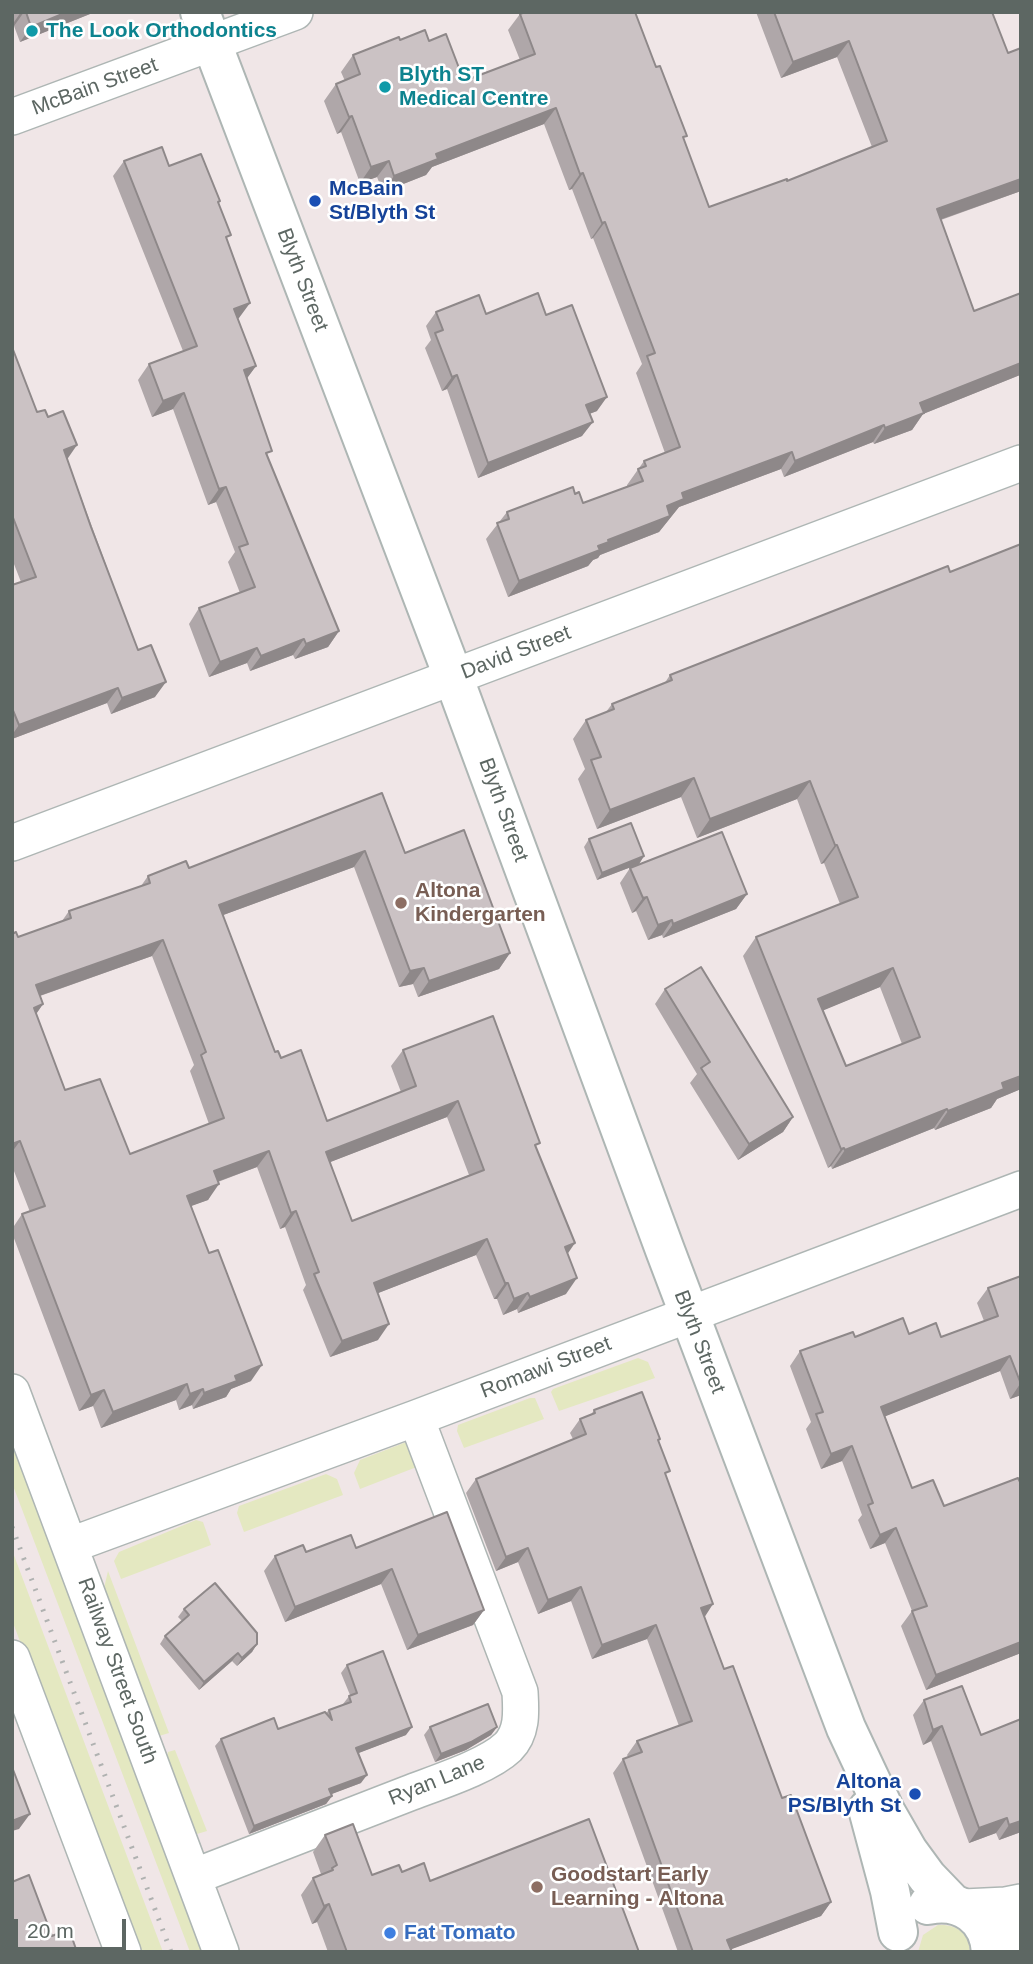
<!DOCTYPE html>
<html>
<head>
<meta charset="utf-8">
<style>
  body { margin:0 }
  #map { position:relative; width:1033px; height:1964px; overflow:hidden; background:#f0e6e7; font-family:Helvetica,sans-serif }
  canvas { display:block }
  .frame { position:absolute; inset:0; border:14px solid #5d6763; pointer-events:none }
  .scale { position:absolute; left:14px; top:1919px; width:112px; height:32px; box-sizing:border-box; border:4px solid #5d6763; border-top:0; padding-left:9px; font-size:21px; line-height:24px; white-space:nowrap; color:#5d6763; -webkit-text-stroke:5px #fff; paint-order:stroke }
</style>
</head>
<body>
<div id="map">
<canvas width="1033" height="1964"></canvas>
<div class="frame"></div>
<div class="scale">20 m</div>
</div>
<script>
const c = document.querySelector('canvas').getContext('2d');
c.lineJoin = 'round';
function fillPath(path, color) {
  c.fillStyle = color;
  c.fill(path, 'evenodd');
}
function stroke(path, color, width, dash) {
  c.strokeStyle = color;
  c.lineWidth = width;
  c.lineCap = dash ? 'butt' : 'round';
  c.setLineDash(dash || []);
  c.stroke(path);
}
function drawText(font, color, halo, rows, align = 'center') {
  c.font = font + ' Helvetica,sans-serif';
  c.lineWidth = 5;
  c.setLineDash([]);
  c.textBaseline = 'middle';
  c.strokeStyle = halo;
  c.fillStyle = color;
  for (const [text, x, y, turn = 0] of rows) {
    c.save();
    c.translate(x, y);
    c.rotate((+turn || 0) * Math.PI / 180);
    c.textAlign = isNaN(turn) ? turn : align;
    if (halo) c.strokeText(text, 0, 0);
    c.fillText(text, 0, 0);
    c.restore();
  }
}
const green = new Path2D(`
  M638,1358l10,4 7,16 -96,33 -8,-19 2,-3z
  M530,1398h5l9,21 -80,29 -7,-17 1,-6z
  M414,1439l13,24 -67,26 -6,-16 6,-13z
  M12,1444l191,508h-13l-178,-469z
  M326,1474l11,5 6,16 -99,37 -7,-19 2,-7z
  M196,1520l7,2 8,23 -90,34 -7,-18 5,-9z
  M12,1550l151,402h-27l-124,-332z
  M108,1571l61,162 -10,3 -55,-148z
  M175,1750l32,81 -10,3 -3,-2 -27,-75 1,-5z
  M938,1925c19,-1 31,8 32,27h-52l5,-17z`);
const minor = new Path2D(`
  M12,117l283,-105
  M12,843l1009,-380
  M12,1392l209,560
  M71,1545l345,-127 605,-229
  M12,1658l111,294
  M193,1877c71,-28 143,-55 214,-83 28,-11 80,-27 101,-47 15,-15 13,-36 12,-55l-104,-274
  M964,1907l42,-2 15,-3
  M998,1952l15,-19 8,-6`);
const tertiary = new Path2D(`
  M200,12l253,664 212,574 181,478 39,83 23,40 19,26 26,27
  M868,1809l22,82 8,41
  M928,1905c33,-7 61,12 63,47`);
const rail = new Path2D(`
  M12,1527l159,425`);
const wall = new Path2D(`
  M12,12h83l-75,30 -6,-16 -2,1z
  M756,12h236l16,41 13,-5v143l-80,29 33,91 47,-18v85l-1,-3 -97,39 -11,16 -38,14 -1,-2 -89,35 -3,-8 -102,38 -20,25 -59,23 -2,3 -5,2 -5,6 -80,31 -22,-58 21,-27 68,-18 8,9 44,-16v-2l17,-24 21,-8 -29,-80 6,-9 -49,-126 -2,1 -19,-50 -3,1 -25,-66 -112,43 -6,8 -43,17 -6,-15 -17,6 -19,-51 -4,2 -13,-33 12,-17 9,-3 -4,-9 12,-17 47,-15 29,1 35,40 56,-21 -12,-30 12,-16 164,125 25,68 78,-26 85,-34 -35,-90 -56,21z
  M124,161l45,5 49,37 9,38 12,77 -1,1 18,47 -9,12 21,79 71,174 -11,16 -33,12 -2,-4 -43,16 -3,-8 -38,14 -20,-53 10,-16 41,-15 -12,-31 7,-10 -19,-50 -8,3 -35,-96 -21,8 -14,-37 11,-16 34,-13 -70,-175z
  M436,312l110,3 51,96 -8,3 -7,22 -104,42 -31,-89 -5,2 -17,-43 6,-8 -5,-14z
  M12,347l25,65 30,47 88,238 -44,17 -4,-11 -95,36v-154l9,-3 -9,-23z
  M1021,544v545l-24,10 -6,9 -56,22 -1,-2 -102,41 -1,-3 -3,2 -85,-212 13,-19 84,-33 -16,-41 -3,1 -24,-65 -100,39 -16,-41 -84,32 -19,-50 7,-10 -12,-30 13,-19 20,-8 6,-8 52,-20 6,-9 280,-103zM880,987l22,57 -56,22 -23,-56z
  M382,793l23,60 105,100 -11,16 -81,28 -5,-13 -14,3 -45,-120 -131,48 52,137 6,6 46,63 74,-29 -10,-26 12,-16 133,97 32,107 -2,40 -48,19 -1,-4 -14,6 -6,-16h-3l-18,-44 -98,38v47l-48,17 -27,-67 3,-5 -21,-58 -5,2 -23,-62 -39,15 -10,18 -18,6 61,175 -20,8 -5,8 -33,12 -1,-4 -13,5 -3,-10 -75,28 -8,-22 -14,5 -67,-178v-4l10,-15 8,-2 -18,-46v-232l6,3 44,-16 7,-10 72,-25 7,-10 41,-8zM152,956l42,109 -4,6 19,53 -79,30 -65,-64 -29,-76 7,-10 -3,-8zM447,1117l22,58 -117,46 -22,-59z
  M589,839l55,17 -5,8 -42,16 -13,-33z
  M630,868l117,26 -11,15 -73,29 -1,-3 -14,5 -12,-29 -4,2 -12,-30z
  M665,989l128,128 -10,15 -45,28 -48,-77 7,-9 -42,-70z
  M1021,1276v119l-11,4 -10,-28 -115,45 27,72 32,18 77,147 -95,37 -25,-64 11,-15 -27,-68 -15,6 -12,-29 4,-5 -20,-54 -21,8 -15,-40 5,-7 -21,-56 10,-15 55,-14 54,-3 32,3 43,-16 -7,-18 11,-15z
  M594,1410l65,31 7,35 38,140 20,53 58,129 49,104 -10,14 -90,33 1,3h-54l-65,-179 10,-14 5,-2 -1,-2 10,-14 42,-15 -32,-87 -55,20 -21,-58 -33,13 -20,-52 -22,9 -30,-78 10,-14 97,-40 -3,-6 10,-14 11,-4z
  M356,1548l128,62 -11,15 -66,25 -26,-66 -96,38 -21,-51 11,-15z
  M184,1609l73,35 -5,8 -15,14 -5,-5 -33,29 -39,-46 5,-8 17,-15 -4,-4z
  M347,1665l59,70 -48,18 3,30 -30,11 1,2 -6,8 -77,30 -34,-88 6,-7 57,-10 48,-16 3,-3 15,-5 -1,-1 7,-9 -9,-22z
  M924,1700l57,35 40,-16v113l-22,8 -3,-7 -27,10 -38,-102 -8,4 -10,-30z
  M430,1727h67l-6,8 -25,15 -31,12 -11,-27z
  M325,1835l47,40 30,-3 237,80h-311l-11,-30 -5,2 -11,-29 12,-17 8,-4 -8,-22z`);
const shadedWall = new Path2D(`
  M21,12h3l-10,14 -2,1v-2z
  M67,12h28l-75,30 11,-15z
  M849,41l-12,16 -56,21 12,-16z
  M556,108l-12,16 -112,43 -6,8 -43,17 11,-16 42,-22z
  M352,116l-11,16 -4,2 12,-17z
  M389,161l-12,16 -17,6 11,-16z
  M583,173l-11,16 -3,1 11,-16z
  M1021,179v12l-96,34 12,-16z
  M605,222l-12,16 -2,1 11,-16z
  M250,303l-11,15 -16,6 11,-15z
  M1021,363l-1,12 -97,39 -11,16 -38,14 11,-16 35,-25z
  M256,366l-11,15 -1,-11z
  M457,375l-10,14 -5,2 10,-14z
  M184,393l-11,16 -21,8 11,-16z
  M607,397l-10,14 -21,8 10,-14z
  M593,422l-11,14 -104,42 10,-15z
  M884,425l-11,17 -89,35 11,-16z
  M77,445l-11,16 -2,-11z
  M792,452l-11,17 -102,38 -20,25 -59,23 -2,3 -5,2 -5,6 -80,31 11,-16 79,-35 69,-40 15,-13z
  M226,487l-10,15 -8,3 11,-16z
  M339,631l-11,16 -33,12 11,-15z
  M304,639l-11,16 -43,16 11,-15z
  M257,648l-10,15 -38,14 11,-15z
  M166,682l-11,15 -44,17 11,-16z
  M118,688l-11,15 -95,36v-4l7,-10z
  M694,778l-13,19 -84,32 13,-19z
  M810,781l-13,18 -100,39 13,-19z
  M835,845h2l-13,18 -3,1z
  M365,851l-11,16 -147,54 12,-16z
  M644,856l-5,8 -42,16 5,-7z
  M747,894l-11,15 -73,29 10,-14z
  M647,897l-11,14 -4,2 11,-15z
  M672,920l-10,15 -14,5 10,-15z
  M163,940l-11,16 -127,45 11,-16z
  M510,953l-11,16 -81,28 11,-16z
  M424,968l-11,16 -14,3 11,-16z
  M893,968l-13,19 -75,31 13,-19z
  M43,1004l-11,16 2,-12z
  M1021,1076v13l-24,10 -6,9 -56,22 13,-19 54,-28z
  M458,1101l-11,16 -132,51 11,-16z
  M947,1109l-13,19 -102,41 13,-19z
  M793,1117l-10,15 -45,28 11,-16z
  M20,1141l-8,11v-8z
  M844,1148l-13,18 -3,2 13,-19z
  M269,1151l-12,16 -54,20 11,-16z
  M219,1184l-11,16 -33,12 12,-16z
  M296,1211l-11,16 -5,2 11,-16z
  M487,1239l-11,16 -113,44 11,-16z
  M575,1243l-11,16 1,-12z
  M577,1278l-11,16 -48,19 12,-16z
  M505,1283h3l-11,16h-3z
  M528,1293l-11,16 -14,6 11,-16z
  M389,1324l-11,16 -48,17 12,-16z
  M1010,1356l-10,15 -129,51 10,-15z
  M262,1365l-11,16 -20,8 -5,8 -33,12 11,-16 31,-17z
  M187,1384l-11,16 -75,28 12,-16z
  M1020,1384l1,11 -11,4z
  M203,1389l-11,16 -13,5 11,-16z
  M104,1390l-11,16 -14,5 12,-16z
  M852,1446l-10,15 -21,8 10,-15z
  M896,1528l-11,15 -15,6 10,-14z
  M528,1548l-10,14 -22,9 10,-14z
  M392,1569l-11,15 -96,38 10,-15z
  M581,1587l-10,14 -33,13 10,-14z
  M713,1604l-9,14 -3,-10z
  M484,1610l-11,15 -66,25 11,-15z
  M656,1625l-9,14 -55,20 10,-14z
  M1021,1642v11l-95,37 10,-15z
  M257,1644l-5,8 -15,14 5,-8z
  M238,1653l-6,8 -33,29 5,-8z
  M942,1726l-11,15 -8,4 10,-15z
  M412,1727l-6,8 -55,21 5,-8z
  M497,1727l-6,8 -25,15 -31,12 6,-8z
  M367,1775l-6,8 -37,14 5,-8z
  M332,1796l-6,8 -77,30 5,-8z
  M30,1814l-11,15 -7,2v-10z
  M1007,1818l-11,15 -27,10 10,-15z
  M1021,1821v11l-22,8 10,-15z
  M831,1902l-10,14 -97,36 3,-12z
  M329,1904l-12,18 -5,2 12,-18z`);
const building = new Path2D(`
  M26,12h41l-36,15z
  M525,12h110l21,55 4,-1 27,70 -4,1 26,70 78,-28v2l100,-40 -38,-100 -56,21 -19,-50h218l16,41 13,-5v131l-84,30 37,102 47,-18v70l-101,40 4,10 -39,15 -1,-3 -89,36 -3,-9 -110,41 2,6 -17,7 3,10 -62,24 1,2 -11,4 2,4 -81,31 -22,-58 12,-4 -2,-7 66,-25 2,7 4,-2 4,11 60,-22 -5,-12 8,-3 -2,-5 36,-14 -33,-91 8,-3 -50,-131 -3,1 -19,-50 -3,1 -24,-66 -120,46 2,5 -44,17 -5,-15 -18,6 -19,-51 -3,1 -13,-33 24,-10 -7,-19 46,-18 1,3 25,-10 4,11 17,-7 18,47 71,-27 -15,-40z
  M162,147l7,19 32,-12 19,47 -2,1 13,33 -5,2 24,66 -16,6 22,57 -12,4 28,81 -6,2 73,178 -33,13 -2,-5 -43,17 -4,-8 -37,14 -21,-54 56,-21 -16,-40 9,-3 -22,-57 -7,2 -35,-96 -21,8 -14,-37 48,-18 -73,-185z
  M538,293l8,22 26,-10 35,92 -21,8 7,17 -105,41 -31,-88 -5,2 -17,-44 8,-3 -7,-18 43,-17 7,19z
  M12,347l25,65 8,-2 3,7 15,-6 14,34 -13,5 27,77 47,123 13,-5 15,37 -44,16 -4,-10 -99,37 -7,-17v-123l24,-8 -24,-62z
  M1021,544v532l-19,7 2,6 -56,22 -1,-2 -102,41 -1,-2 -3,1 -85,-212 102,-40 -21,-52h-2l-25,-64 -100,38 -16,-41 -84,32 -19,-50 10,-3 -15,-37 28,-11 -2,-5 60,-24 -2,-5 278,-109 2,6zM893,968l27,69 -74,29 -28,-67z
  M382,793l23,60 59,-23 46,123 -81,28 -5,-13 -14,3 -45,-120 -146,54 56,147 3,-1 3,7 20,-8 26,71 89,-35 -13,-36 90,-34 47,127 -5,2 40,98 -10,4 12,31 -47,19 -2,-4 -14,6 -6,-16h-3l-18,-44 -113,44 15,41 -47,17 -28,-67 5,-2 -23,-61 -5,2 -22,-62 -55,20 5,13 -32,12 22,57 9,-3 44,115 -27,11 2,5 -33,12 -1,-4 -13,5 -3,-10 -74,28 -9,-22 -13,5 -69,-181 23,-8 -25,-65 -8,3v-210l4,-2 2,5 53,-19 -2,-7 81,-28 -2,-7 38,-15 3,7zM163,940l43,112 -5,3 23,63 -94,36 -30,-75 -35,11 -31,-82 9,-4 -7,-19zM458,1101l26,69 -132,51 -26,-69z
  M631,823l13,33 -42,17 -13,-34z
  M722,832l25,62 -74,30 -1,-4 -14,5 -11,-28 -4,1 -13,-30z
  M701,967l92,150 -44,27 -48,-76 9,-6 -45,-73z
  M1021,1276v108l-11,-28 -129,51 31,81 21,-8 11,26 74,-28 3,6v158l-85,33 -24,-64 15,-5 -31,-78 -16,7 -12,-30 5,-2 -21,-57 -21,8 -15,-40 7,-2 -23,-61 53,-19 2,5 48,-19 6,16 27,-11 5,14 57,-21 -10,-28z
  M642,1392l18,47 -2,1 12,31 -5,2 48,131 -12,4 23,61 9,-3 49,132 9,-3 40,107 -104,38 5,12h-39l-70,-193 19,-7 -5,-11 55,-20 -36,-96 -54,20 -21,-58 -33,13 -20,-52 -22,9 -30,-78 110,-45 -6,-15 15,-6 -1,-3z
  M447,1512l37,98 -66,25 -26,-66 -97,38 -20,-51 28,-11 3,7 45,-17 5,13z
  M215,1583l42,50v11l-15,14 -4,-5 -34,29 -39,-46 24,-21 -5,-6z
  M383,1651l29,76 -56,21 11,27 -38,14 3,7 -78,30 -33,-87 53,-21 4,11 47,-17 7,8 -3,-10 22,-8 -2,-6 8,-3 -10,-28z
  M962,1686l19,49 40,-16v102l-12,4 -2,-7 -28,10 -37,-102 -9,4 -9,-30z
  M488,1704l9,23 -26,15 -30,12 -11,-27z
  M12,1767l18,47 -18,7z
  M589,1819l50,133h-292l-18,-48 -5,2 -11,-28 20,-8 -1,-2 5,-3 -12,-30 28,-11 19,51 27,-10 3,7 22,-9 6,18z
  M29,1875l23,61 17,-7 8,23h-65v-70z`);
const markers = [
  [32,31,7,"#0f9aa8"],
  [385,87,7,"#0f9aa8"],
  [315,201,7,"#1a4fb4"],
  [401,903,7,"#8d6e63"],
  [915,1794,7,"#1a4fb4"],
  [537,1887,7,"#8d6e63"],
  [390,1933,7,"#3f7fe0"]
];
const cultureNames = [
  ["The Look Orthodontics",46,31],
  ["Blyth ST",399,75],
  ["Medical Centre",399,99]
];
const streetNames = [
  ["McBain Street",95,87,-20],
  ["Blyth Street",302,280,69],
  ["David Street",516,653,-21],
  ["Blyth Street",503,810,70],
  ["Blyth Street",699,1342,69],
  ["Romawi Street",546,1368,-21],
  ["Railway Street South",117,1671,70],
  ["Ryan Lane",437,1781,-22]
];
const transitNames = [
  ["McBain",329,189],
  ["St/Blyth St",329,213],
  ["Altona",901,1782,"right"],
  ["PS/Blyth St",901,1806,"right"]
];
const educationNames = [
  ["Altona",415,891],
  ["Kindergarten",415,915],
  ["Goodstart Early",551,1875],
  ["Learning - Altona",551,1899]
];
const shopNames = [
  ["Fat Tomato",404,1933]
];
fillPath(green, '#e4e8c1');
stroke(minor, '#aeb6b4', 38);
stroke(tertiary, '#aeb6b4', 42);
stroke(minor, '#fff', 35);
stroke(tertiary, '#fff', 38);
stroke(rail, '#b0b2b1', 5, [2, 9]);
fillPath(wall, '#afa7a9');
fillPath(shadedWall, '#8e8889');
fillPath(building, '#cbc2c4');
stroke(building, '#8e8889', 2);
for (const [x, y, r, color] of markers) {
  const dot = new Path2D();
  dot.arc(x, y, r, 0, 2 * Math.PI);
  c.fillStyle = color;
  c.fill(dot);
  stroke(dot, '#fff', 2.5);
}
drawText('bold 21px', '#0d838f', '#fff', cultureNames, 'left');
drawText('21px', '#5d6763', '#fff', streetNames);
drawText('bold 21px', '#164399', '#fff', transitNames, 'left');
drawText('bold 21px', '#785e54', '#fff', educationNames, 'left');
drawText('bold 21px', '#366cbe', '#fff', shopNames, 'left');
</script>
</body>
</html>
